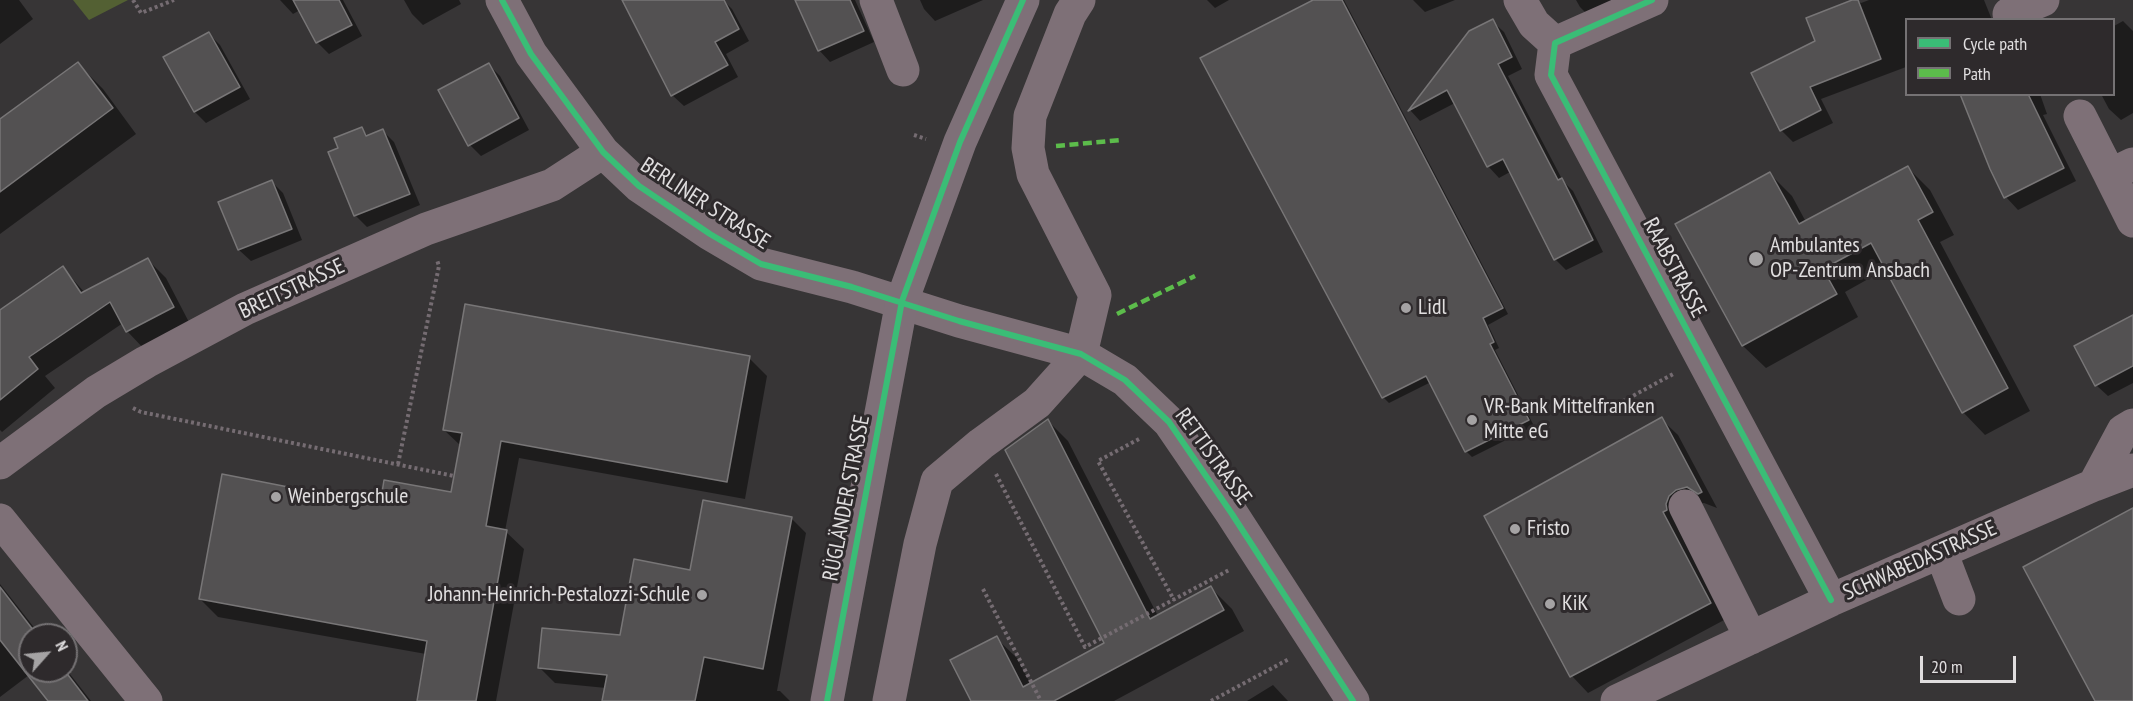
<!DOCTYPE html>
<html>
<head>
<meta charset="utf-8">
<style>
  body { margin:0 }
  #map { position:relative; width:2133px; height:701px; overflow:hidden; background:#373536; font-family:"PT Sans Narrow",sans-serif }
  canvas { display:block }
  .legend { position:absolute; left:1905px; top:18px; width:210px; height:78px; box-sizing:border-box; background:#2e2a2c; border:2px solid #757274; margin:0; padding:8px 10px; list-style:none; font-size:18px; color:#e0dedf }
  .legend li { display:flex; align-items:center; gap:12px; height:30px }
  .legend b { width:30px; border:2px solid #757274 }
  .north { position:absolute; left:18px; top:623px; width:60px; height:60px; box-sizing:border-box; background:#2e2a2c; border:2px solid #757274; border-radius:50%; rotate:63deg; font-size:16px; font-weight:700; line-height:24px; text-align:center; color:#e0dedf }
  .north::after { content:''; display:block; margin:auto; width:21px; height:27px; background:#a5a3a4; clip-path:polygon(50% 0,100% 100%,50% 72%,0 100%) }
  .scale { position:absolute; left:1920px; top:656px; width:96px; height:27px; box-sizing:border-box; border:3px solid #e0dedf; border-top:0; padding-left:8px; font-size:18px; line-height:21px; white-space:nowrap; color:#e0dedf; -webkit-text-stroke:4px #2e2a2c; paint-order:stroke }
</style>
</head>
<body>
<div id="map">
<canvas width="2133" height="701"></canvas>
<ul class="legend">
<li><b style="height:8px;background:#3abd76"></b>Cycle path</li>
<li><b style="height:8px;background:#5cbc4b"></b>Path</li>
</ul>
<div class="north">N</div>
<div class="scale">20 m</div>
</div>
<script>
const c = document.querySelector('canvas').getContext('2d');
c.lineJoin = 'round';
function fillPath(path, color) {
  c.fillStyle = color;
  c.fill(path, 'evenodd');
}
function stroke(path, color, width, dash) {
  c.strokeStyle = color;
  c.lineWidth = width;
  c.lineCap = dash ? 'butt' : 'round';
  c.setLineDash(dash || []);
  c.stroke(path);
}
function drawText(font, color, halo, rows, align = 'center') {
  c.font = font + ' "PT Sans Narrow",sans-serif';
  c.lineWidth = 6;
  c.setLineDash([]);
  c.textBaseline = 'middle';
  c.strokeStyle = halo;
  c.fillStyle = color;
  for (const [text, x, y, turn = 0] of rows) {
    c.save();
    c.translate(x, y);
    c.rotate((+turn || 0) * Math.PI / 180);
    c.textAlign = isNaN(turn) ? turn : align;
    if (halo) c.strokeText(text, 0, 0);
    c.fillText(text, 0, 0);
    c.restore();
  }
}
const green = new Path2D(`
  M73,0h55l-39,20z`);
const shadow = new Path2D(`
  M0,0h19l14,19 -33,25z
  M280,0h63l19,36 -33,18 -12,-12 -17,-32 -7,4z
  M404,0h55l2,4 -38,21 -11,-11z
  M623,0h100l9,9 17,32 -23,13 12,23 -54,29 -12,-11z
  M797,0h58l19,42 -44,20 -11,-12z
  M920,0h63l-48,21 -11,-12z
  M1207,0h22l-14,8z
  M1317,0h27l164,314 -20,11 11,23 -4,2 39,76 -62,31 -6,-6 -35,-69 -42,21 -6,-6z
  M1413,0h42l-30,12z
  M1576,0h43l-28,18 -11,-11z
  M1856,0l5,3 8,-3h115l8,20h-86v47l-85,32 12,24 -40,19 -12,-12 36,-88z
  M1492,21l12,11 18,37 -14,7 55,105 10,10 30,61 -37,18 -11,-11 -45,-87 -11,6 -11,-12 -33,-63 -35,18 -10,-11 60,-78z
  M2123,21l10,10v82l-12,7 -12,-11 -8,-15h13v-68z
  M209,34l11,11 30,54 -44,24 -11,-11z
  M78,64l25,25 33,45 -136,100v-113z
  M488,64l12,12 29,54 -48,26 -11,-11z
  M1961,94h79l7,20 -4,1 33,66 -58,29 -12,-13 -15,-29z
  M361,129l8,8 14,-6 11,11 26,63 -53,22 -11,-11 -26,-64 10,-4z
  M1908,168l22,22 24,45 -14,7 90,169 -45,24 -22,-23 -77,-143 -41,23 13,25 -92,51 -23,-22 -66,-121 93,-51 22,22 14,26z
  M271,181l12,12 19,47 -51,21 -12,-11 -19,-48z
  M148,260l18,18 25,48 -46,24 -18,-19 -4,-8 -78,53 10,12 -53,44 -2,-2v-118l63,-44 22,25z
  M2133,317v66l-25,13 -12,-11z
  M749,358l18,18 -22,123 -226,-41 -14,73 19,18 -28,152h-78l8,-47 -208,-37 -18,-18 181,-92 72,-14 8,-47 -17,-16z
  M1661,419l17,16 39,73 -13,-5 -11,2 -10,21 -5,3 48,90 -138,74 -16,-17 -86,-160z
  M1047,420l21,21 90,175 53,-28 21,21 12,22 -130,70h-141l23,-63 21,20 14,27 75,-41z
  M791,518l15,15 -29,158h3l10,10h-187l3,-13 -51,-5 -15,-15 81,-31 70,-65z
  M0,584l40,51h-10v36h36v-2l25,32h-41l-21,-26 -29,22z
  M1273,685l15,16h-41z`);
const building = new Path2D(`
  M293,0h46l13,25 -36,18z
  M622,0h102l15,29 -24,13 13,23 -57,31z
  M795,0h55l14,31 -46,20z
  M1313,0h29l161,308 -20,10 11,24 -4,2 39,76 -64,32 -39,-76 -44,22 -182,-340z
  M1852,0h6l23,59 -71,28 11,23 -41,21 -29,-58 64,-32 -9,-23z
  M1493,19l19,38 -14,7 60,116 4,-2 31,62 -39,20 -51,-101 -16,8 -40,-77 -39,21 61,-80z
  M209,32l31,55 -46,25 -31,-55z
  M78,62l35,46 -113,84v-73z
  M489,63l30,55 -51,28 -30,-56z
  M1960,94h68l36,74 -60,30 -14,-29z
  M362,127l4,9 17,-7 27,65 -56,22 -26,-64 10,-4 -4,-10z
  M1908,166l25,46 -15,8 90,168 -46,25 -91,-170 -48,26 14,25 -95,52 -67,-122 95,-52 29,52z
  M272,180l20,49 -54,21 -20,-48z
  M148,258l26,49 -48,25 -16,-30 -81,55 9,12 -38,31v-90l63,-44 18,27z
  M465,304l285,52 -23,126 -226,-41 -15,85 21,4 -31,171h-59l10,-60 -228,-42 23,-125 158,31 4,-25 67,12 11,-59 -19,-3z
  M2133,315v51l-38,20 -21,-40z
  M1662,417l40,75 -4,2 -11,-7 -11,3 -7,6 -3,8 1,6 -4,2 48,91 -141,74 -86,-161z
  M1048,419l102,200 61,-33 13,24 -170,91h-83l-21,-41 47,-24 26,51 81,-44 -99,-193z
  M703,500l89,17 -29,152 -59,-12 -9,44h-93l5,-26 -69,-7 4,-40 78,7 14,-76 56,11z
  M2133,508v193h-38l-72,-134z
  M0,587l37,48h-7v36h35l23,30h-40l-48,-61z`);
const path = new Path2D(`
  M133,0l8,13 33,-13
  M914,135l12,4
  M1584,405l21,6 70,-38
  M133,408l8,4 313,64
  M1139,439l-41,22 76,139
  M398,464l41,-198 -2,-6
  M996,474l89,173 144,-77
  M983,589l58,112
  M1211,701l78,-42`);
const minor = new Path2D(`
  M502,0l29,54 72,98 36,34 71,48 51,30 91,23 107,34 122,33 44,26 44,42 63,92 121,187
  M876,0l27,70
  M1520,0l14,24 21,19
  M1652,0l-97,43 -4,32 280,525
  M2009,14l34,-14
  M2080,116l30,59
  M2133,164l-23,11 23,46
  M0,463l96,-71 50,-30 99,-53 181,-80 126,-44 51,-33
  M2094,485l29,-54 10,-6
  M1685,506l66,132
  M0,520l146,181
  M1941,552l18,47
  M889,701l31,-157 17,-63 44,-37 56,-41 44,-49 14,-59 -62,-121 -5,-26 2,-32 40,-102 9,-14
  M1617,701l214,-101 263,-115 39,-15`);
const major = new Path2D(`
  M827,701l75,-400 58,-159 63,-142`);
const quiet = new Path2D(`
  M1056,146l65,-6
  M1117,314l78,-38`);
const cycleway = new Path2D(`
  M502,0l29,54 72,98 36,34 71,48 51,30 91,23 107,34 122,33 44,26 44,42 63,92 121,187
  M1652,0l-97,43 -4,32 280,525
  M827,701l75,-400 58,-159 63,-142`);
const markers = [
  [1756,259,8,"#a5a3a4"],
  [1406,308,6,"#a5a3a4"],
  [1472,420,6,"#a5a3a4"],
  [276,497,6,"#a5a3a4"],
  [1515,529,6,"#a5a3a4"],
  [702,595,6,"#a5a3a4"],
  [1550,604,6,"#a5a3a4"]
];
const streetNames = [
  ["BERLINER STRASSE",705,204,33],
  ["RAABSTRASSE",1674,268,62],
  ["BREITSTRASSE",292,289,-25],
  ["RETTISTRASSE",1213,457,54],
  ["RÜGLÄNDER STRASSE",847,498,-79],
  ["SCHWABEDASTRASSE",1920,561,-24]
];
const poiNames = [
  ["Ambulantes",1770,246],
  ["OP-Zentrum Ansbach",1770,271],
  ["Lidl",1418,308],
  ["VR-Bank Mittelfranken",1484,407],
  ["Mitte eG",1484,432],
  ["Weinbergschule",288,497],
  ["Fristo",1527,529],
  ["Johann-Heinrich-Pestalozzi-Schule",690,595,"right"],
  ["KiK",1562,604]
];
fillPath(green, '#536033');
fillPath(shadow, '#0007');
fillPath(building, '#535152');
stroke(building, '#787677', 1.5);
stroke(path, '#756c72', 4, [3, 3]);
stroke(minor, '#7e7077', 33);
stroke(major, '#7e7078', 33);
stroke(quiet, '#5cbc4b', 4.5, [9, 4.5]);
stroke(cycleway, '#3abd76', 6);
for (const [x, y, r, color] of markers) {
  const dot = new Path2D();
  dot.arc(x, y, r, 0, 2 * Math.PI);
  c.fillStyle = color;
  c.fill(dot);
  stroke(dot, '#2e2a2c', 2);
}
drawText('22px', '#e0dedf', '#2e2a2c', streetNames);
drawText('22px', '#e0dedf', '#2e2a2c', poiNames, 'left');
</script>
</body>
</html>
